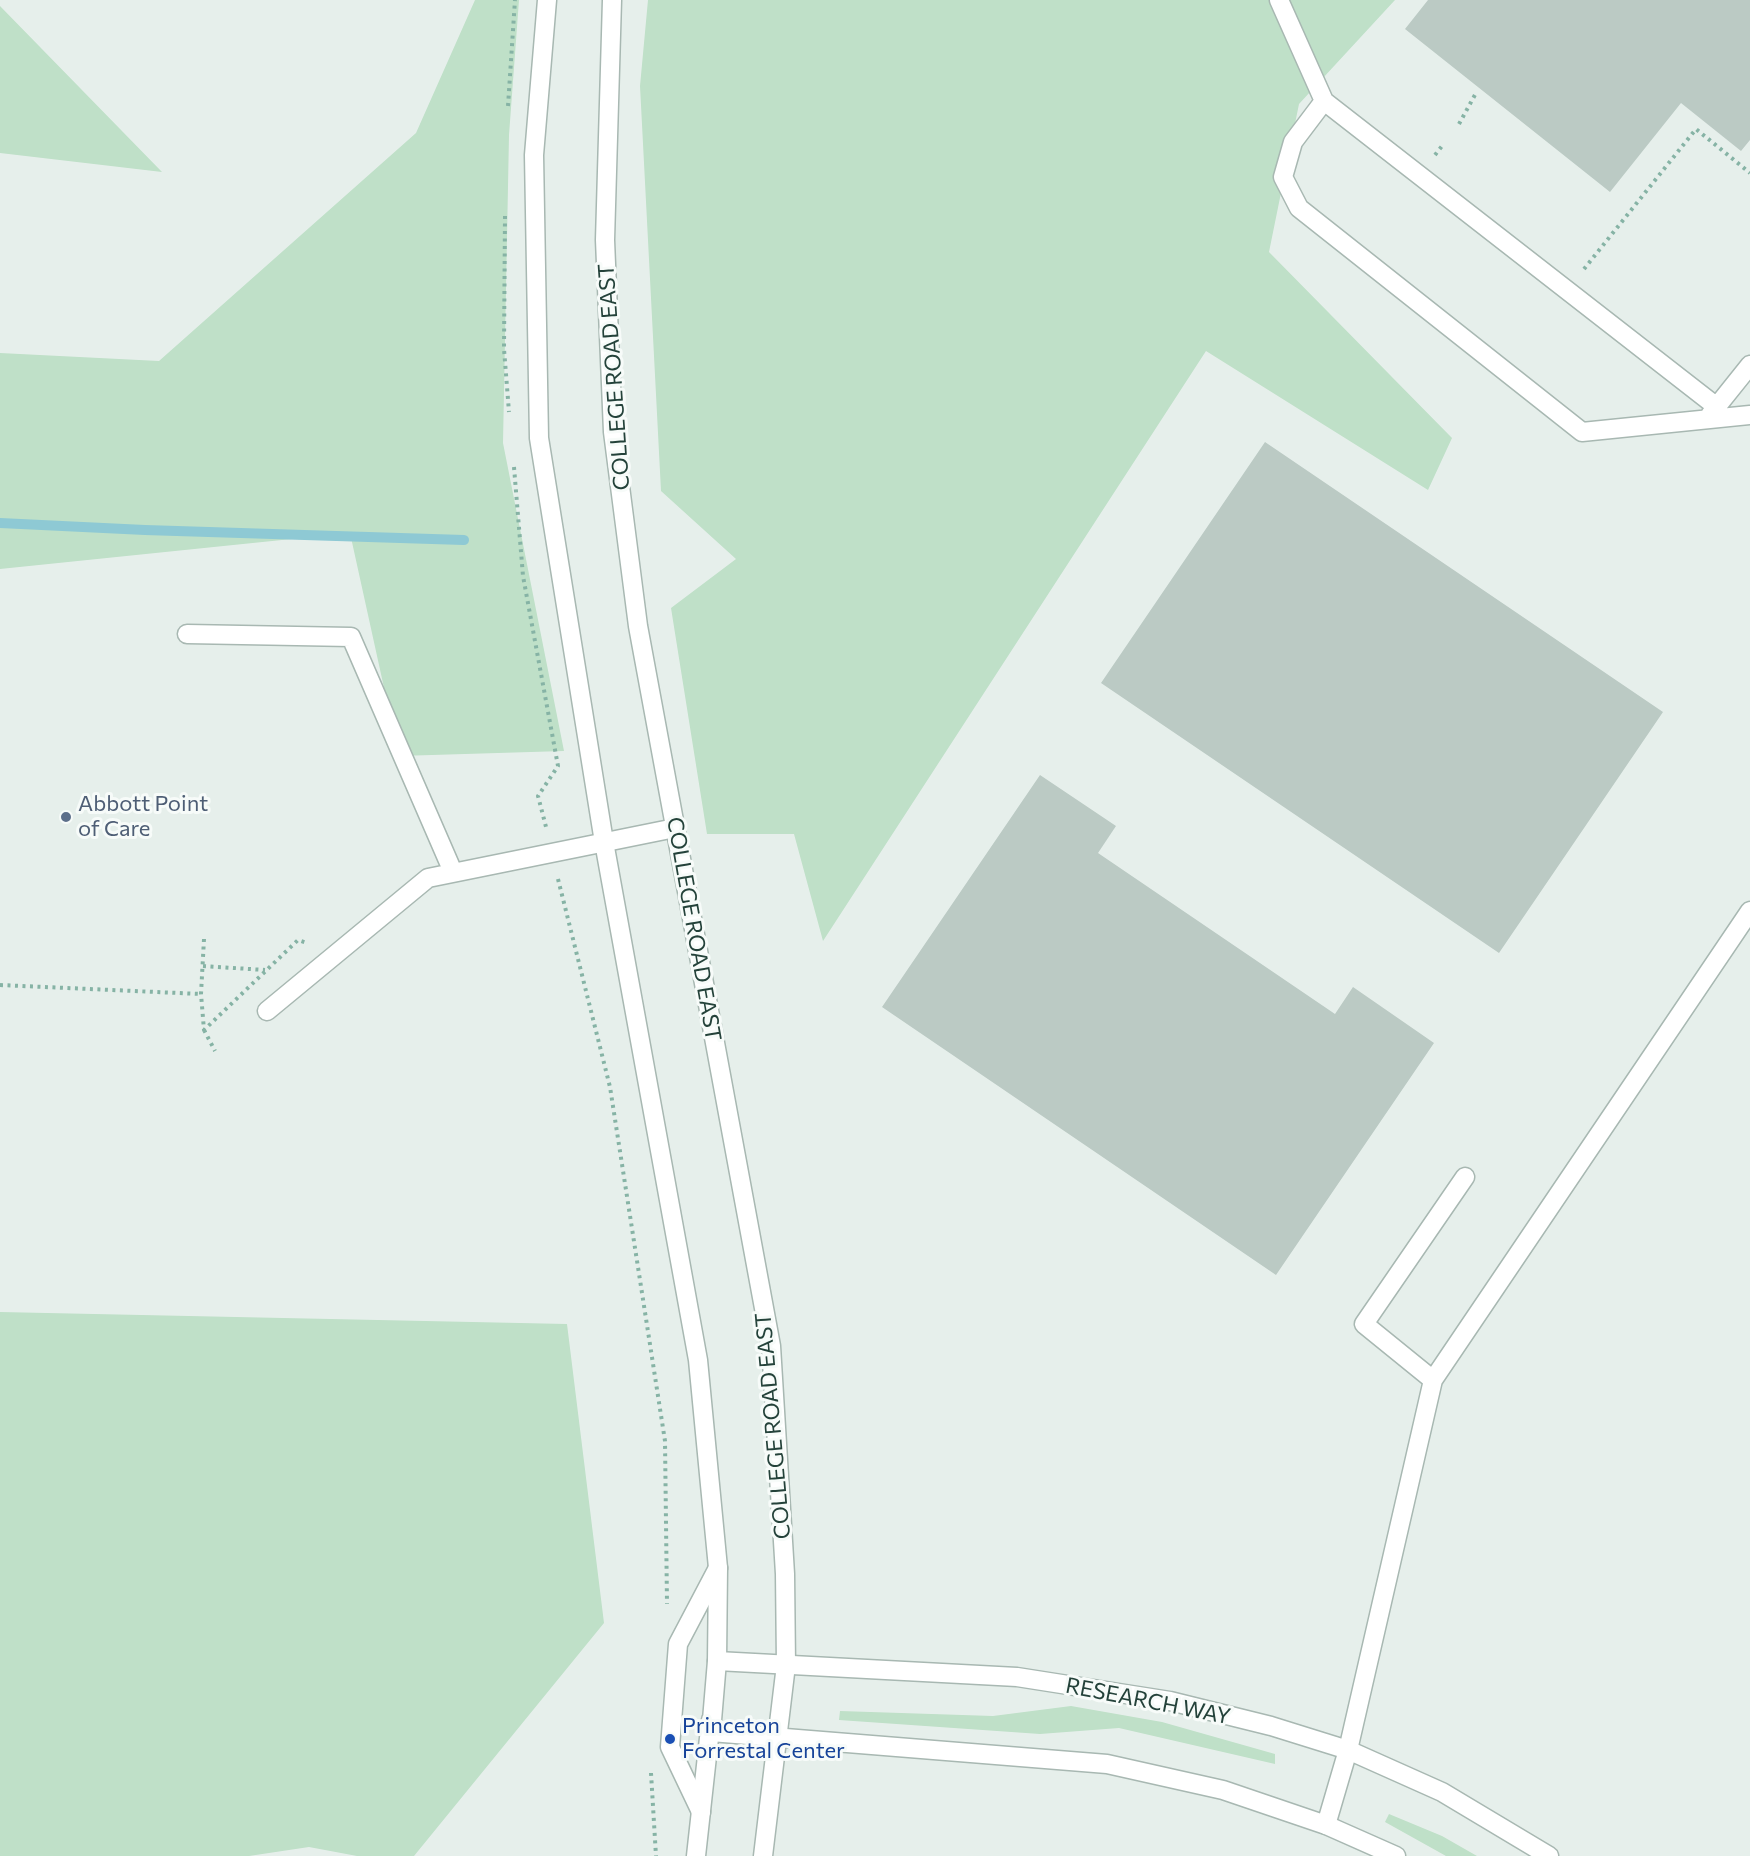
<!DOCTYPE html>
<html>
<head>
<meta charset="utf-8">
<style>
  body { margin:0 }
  canvas { display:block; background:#e6efeb }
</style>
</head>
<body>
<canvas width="1750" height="1856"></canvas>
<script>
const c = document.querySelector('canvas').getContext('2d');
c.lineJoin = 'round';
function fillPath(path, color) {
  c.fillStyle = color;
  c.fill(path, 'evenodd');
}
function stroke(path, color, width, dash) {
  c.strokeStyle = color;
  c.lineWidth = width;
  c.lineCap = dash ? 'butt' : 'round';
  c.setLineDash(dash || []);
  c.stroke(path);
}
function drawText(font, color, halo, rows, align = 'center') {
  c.font = font + ' Commissioner,sans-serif';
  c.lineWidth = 6;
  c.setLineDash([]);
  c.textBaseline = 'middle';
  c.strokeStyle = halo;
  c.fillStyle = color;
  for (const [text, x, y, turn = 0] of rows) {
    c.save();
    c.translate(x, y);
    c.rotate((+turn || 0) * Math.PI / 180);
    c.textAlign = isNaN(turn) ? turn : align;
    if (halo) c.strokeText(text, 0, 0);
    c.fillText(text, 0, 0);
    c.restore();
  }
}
const green = new Path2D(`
  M475,0h44l-10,135 -6,308 61,308 -165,5 -49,-223 -350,36v-216l159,8 257,-228z
  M648,0h747l-96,104 -30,148 183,186 -24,52 -222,-139 -383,590 -29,-107h-87l-36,-226 65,-49 -75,-68 -21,-405z
  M0,6l162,166 -162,-19z
  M0,1312l567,12 37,299 -190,233h-57l-48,-9 -60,9h-249z
  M1071,1706l91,16 113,32v10l-156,-36 -79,6 -201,-14 1,-9 153,5z
  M1389,1814l53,22 35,20h-31l-61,-34z`);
const stream = new Path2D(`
  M0,523l145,7 319,10`);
const building = new Path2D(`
  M1428,0h322v140l-9,11 -60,-48 -71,89 -205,-163z
  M1265,442l398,270 -164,241 -398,-270z
  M1040,775l76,51 -18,27 237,161 18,-27 81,56 -158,232 -394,-268z`);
const path = new Path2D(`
  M508,106l7,-106
  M1459,124l17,-31
  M1435,155l7,-9
  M505,216l-1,133 5,63
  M1584,269l112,-140 54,44
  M514,467l9,109 35,190 -20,30 8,31
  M558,879l52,208 55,354 2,163
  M204,939l-3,55 3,36 94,-90 9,3
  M203,966l62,4
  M0,985l201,9
  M204,1030l11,21
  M651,1773l5,83`);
const service = new Path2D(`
  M1279,0l45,101 -31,41 -10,35 16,31 283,224 168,-17
  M1324,101l393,306
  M1710,415l40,-50
  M187,634l164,3 102,235
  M267,1011l161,-133 247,-50
  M1433,1380l-69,-56 101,-147
  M701,1812l-31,-65 8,-103 40,-76
  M1326,1825l22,-75 85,-370 317,-469`);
const minor = new Path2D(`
  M717,1661l300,16 153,24 101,25 77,24 94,42 107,64
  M711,1732l396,32 116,26 103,35 70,31`);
const tertiary = new Path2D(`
  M547,0l-13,155 5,283 65,404 94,518 20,208 -1,93 -6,71
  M612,0l-7,240 8,192 25,194 133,720 14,228 1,91 -23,191
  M696,1856l15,-136`);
const markers = [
  [66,817,6,"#5c6f8a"],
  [670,1739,6,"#1a4fb4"]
];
const streetNames = [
  ["COLLEGE ROAD EAST",614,377,-94],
  ["COLLEGE ROAD EAST",694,929,80],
  ["COLLEGE ROAD EAST",773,1426,-95],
  ["RESEARCH WAY",1148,1701,11]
];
const serviceNames = [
  ["Abbott Point",78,804],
  ["of Care",78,829]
];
const transitNames = [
  ["Princeton",682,1726],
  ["Forrestal Center",682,1751]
];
fillPath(green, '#bfe0c8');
stroke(stream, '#8ec9d4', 10);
fillPath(building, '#bbcac4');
stroke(service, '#a8b8b2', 21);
stroke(minor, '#a8b8b2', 21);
stroke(tertiary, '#a8b8b2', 21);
stroke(path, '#86b3a5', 4, [3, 4.5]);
stroke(service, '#fff', 18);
stroke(minor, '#fff', 18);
stroke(tertiary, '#fff', 18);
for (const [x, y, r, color] of markers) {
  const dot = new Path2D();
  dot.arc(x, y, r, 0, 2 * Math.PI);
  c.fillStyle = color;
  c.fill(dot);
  stroke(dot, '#f7fbf9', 2);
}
drawText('22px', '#24423a', '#f7fbf9', streetNames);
drawText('22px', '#4e5e75', '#f7fbf9', serviceNames, 'left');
drawText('22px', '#164399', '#f7fbf9', transitNames, 'left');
</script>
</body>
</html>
